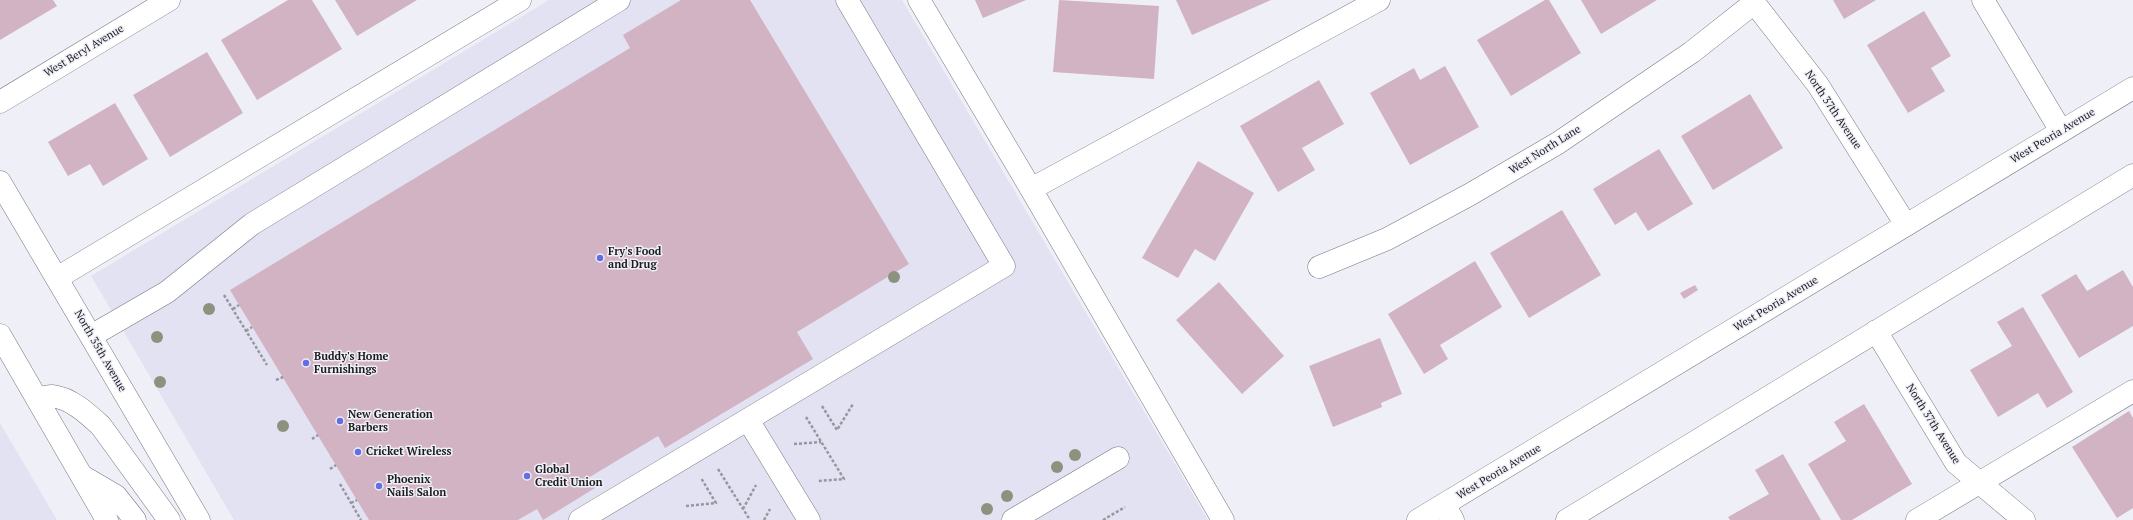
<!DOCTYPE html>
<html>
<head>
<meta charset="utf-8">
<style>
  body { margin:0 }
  canvas { display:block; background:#efeff8 }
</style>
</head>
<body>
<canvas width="2133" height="520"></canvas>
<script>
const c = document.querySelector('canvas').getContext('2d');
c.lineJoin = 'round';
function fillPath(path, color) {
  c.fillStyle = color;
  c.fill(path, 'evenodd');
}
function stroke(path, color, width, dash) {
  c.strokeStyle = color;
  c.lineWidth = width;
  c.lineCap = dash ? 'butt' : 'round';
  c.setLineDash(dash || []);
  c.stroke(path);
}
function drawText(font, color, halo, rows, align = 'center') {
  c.font = font + ' "PT Serif",serif';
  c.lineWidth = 3;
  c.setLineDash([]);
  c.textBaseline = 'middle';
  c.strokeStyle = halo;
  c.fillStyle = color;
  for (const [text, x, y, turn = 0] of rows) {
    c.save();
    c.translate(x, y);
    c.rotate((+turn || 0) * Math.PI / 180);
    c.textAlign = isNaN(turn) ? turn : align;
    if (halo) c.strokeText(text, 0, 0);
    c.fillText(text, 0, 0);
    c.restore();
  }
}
const built = new Path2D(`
  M549,0h353l306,520h-974l-143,-244z
  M0,423l57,97h-57z`);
const building = new Path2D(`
  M0,0h53l4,6 -57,34z
  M288,0h24l30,49 -85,51 -36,-60z
  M335,0h82l-60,36z
  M681,0h69l159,264 -112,68 16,27 -148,89 -7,-12 -70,42 7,10 -52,32 -6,-11 -19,11h-149l-139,-230 400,-242 -7,-13z
  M975,0h51l-43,18z
  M1059,0l100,6 -5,73 -101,-7z
  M1176,0h95l-79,35z
  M1545,0h4l32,53 -70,43 -34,-56z
  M1581,0h76l-56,34z
  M1833,0h43l-32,19z
  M1924,11l27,45 -20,12 14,23 -37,22 -41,-68z
  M207,52l36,61 -73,44 -37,-62z
  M1445,66l34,61 -69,38 -40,-72 44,-25 6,12z
  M1319,80l25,44 -42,24 13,22 -37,22 -38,-66z
  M1750,94l33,54 -70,42 -32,-54z
  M115,103l33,56 -45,27 -13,-22 -22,12 -20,-34z
  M1659,149l34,55 -45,27 -12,-19 -21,13 -22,-36z
  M1198,161l56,32 -39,68 -20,-12 -17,29 -36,-20z
  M1562,210l39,65 -72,43 -39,-65z
  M1475,261l27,46 -62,38 8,14 -24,15 -36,-60z
  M2123,270l10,17v39l-54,32 -38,-63 35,-21 11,17z
  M1219,282l65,74 -42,38 -66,-74z
  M1695,285l3,5 -14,9 -4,-6z
  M2023,307l50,85 -26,16 -9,-15 -40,24 -28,-47 42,-24 -15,-24z
  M1380,338l22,56 -21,9 1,4 -49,20 -24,-61z
  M1864,404l48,80 -60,36h-11l-33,-56 38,-23 -12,-19z
  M2129,411l4,7v90l-16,10 -45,-71z
  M1783,454l38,66h-91l-2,-3 41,-23 -14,-24z`);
const path = new Path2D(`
  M224,295l43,70
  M233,309l6,-4
  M246,331l6,-4
  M276,380l7,-3
  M822,406l15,24 16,-26
  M806,417l38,62 -26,2
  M312,439l6,-4
  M794,444l27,-2
  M330,469l6,-4
  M718,469l32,51
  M340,484l21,36
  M351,503l6,-3
  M686,506l30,-3 -15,-25
  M743,509l13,-24
  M764,520l6,-11
  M1103,520l22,-13`);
const minor = new Path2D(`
  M919,0l112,189 192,331
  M1752,0l66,85 88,140
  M1983,0l78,131
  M0,102l169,-102
  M1031,189l348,-189
  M1319,267l68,-28 82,-44 89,-52 134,-91 62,-49
  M57,278l463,-278
  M1876,331l80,132 68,57
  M91,336l76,-44 85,-68 367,-224
  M748,420l61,100
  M1444,505l9,15
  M580,520l424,-254 -157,-266
  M1013,520l105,-62
  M1567,520l566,-345
  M1917,520l216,-129`);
const major = new Path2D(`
  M0,182l199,338
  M0,335l107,185
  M37,398c4,0 11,-2 15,-2 19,2 36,18 49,30l68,94
  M82,476l34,20 19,24
  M1418,520l715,-432`);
const trees = [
  [894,277],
  [209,309],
  [157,337],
  [160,382],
  [283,426],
  [1075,455],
  [1057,467],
  [1007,496],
  [987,509]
];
const markers = [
  [600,258,4,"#646de5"],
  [306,363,4,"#646de5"],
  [340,421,4,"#646de5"],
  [358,452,4,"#646de5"],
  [527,476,4,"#646de5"],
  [379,486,4,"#646de5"]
];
const streetNames = [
  ["West Beryl Avenue",84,51,-31],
  ["North 37th Avenue",1833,110,56],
  ["West Peoria Avenue",2053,136,-31],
  ["West North Lane",1545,150,-32],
  ["West Peoria Avenue",1776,304,-31],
  ["North 35th Avenue",100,351,60],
  ["North 37th Avenue",1933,424,58],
  ["West Peoria Avenue",1499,472,-31]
];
const poiNames = [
  ["Fry's Food",608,252],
  ["and Drug",608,265],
  ["Buddy's Home",314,357],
  ["Furnishings",314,370],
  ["New Generation",348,415],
  ["Barbers",348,428],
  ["Cricket Wireless",366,452],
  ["Global",535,470],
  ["Credit Union",535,483],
  ["Phoenix",387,480],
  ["Nails Salon",387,493]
];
fillPath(built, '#e3e2f3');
fillPath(building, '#d2b3c3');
stroke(minor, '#777780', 23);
stroke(major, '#777780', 23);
stroke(path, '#97979e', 2.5, [3, 2]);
stroke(minor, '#fff', 22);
stroke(major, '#fff', 22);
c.fillStyle = '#8b937e';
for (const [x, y] of trees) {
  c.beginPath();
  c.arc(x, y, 6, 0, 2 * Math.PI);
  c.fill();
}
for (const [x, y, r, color] of markers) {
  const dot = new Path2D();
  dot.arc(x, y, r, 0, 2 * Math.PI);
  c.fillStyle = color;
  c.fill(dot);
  stroke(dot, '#efeff8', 1.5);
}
drawText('11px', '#1b1b1f', '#efeff8', streetNames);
drawText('bold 11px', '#1b1b1f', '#efeff8', poiNames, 'left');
</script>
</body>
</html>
